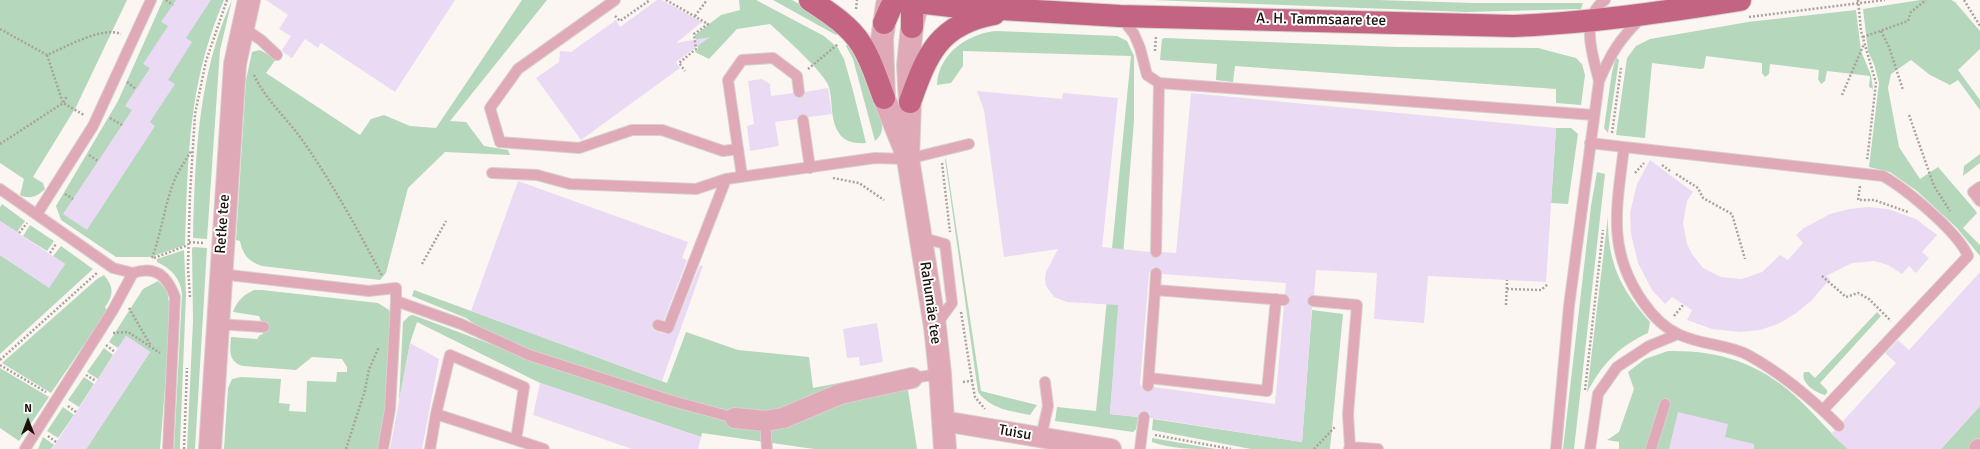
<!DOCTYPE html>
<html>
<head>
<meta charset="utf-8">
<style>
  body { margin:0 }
  #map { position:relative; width:1980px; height:449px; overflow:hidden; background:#fcf6f2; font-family:Signika,sans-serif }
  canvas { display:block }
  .north { position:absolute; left:8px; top:401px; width:40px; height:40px; -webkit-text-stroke:3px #fff; paint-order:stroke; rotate:0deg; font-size:11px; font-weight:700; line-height:16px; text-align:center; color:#1b110c }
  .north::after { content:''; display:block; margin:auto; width:14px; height:18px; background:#1b110c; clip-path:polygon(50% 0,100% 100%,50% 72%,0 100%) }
</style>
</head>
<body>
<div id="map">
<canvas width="1980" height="449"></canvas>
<div class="north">N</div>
</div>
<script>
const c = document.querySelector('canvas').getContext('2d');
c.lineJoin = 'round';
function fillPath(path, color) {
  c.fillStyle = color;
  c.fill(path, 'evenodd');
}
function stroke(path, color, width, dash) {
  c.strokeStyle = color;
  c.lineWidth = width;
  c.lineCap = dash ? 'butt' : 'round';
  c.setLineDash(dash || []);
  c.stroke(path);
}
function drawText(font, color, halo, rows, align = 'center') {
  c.font = font + ' Signika,sans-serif';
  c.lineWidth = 4;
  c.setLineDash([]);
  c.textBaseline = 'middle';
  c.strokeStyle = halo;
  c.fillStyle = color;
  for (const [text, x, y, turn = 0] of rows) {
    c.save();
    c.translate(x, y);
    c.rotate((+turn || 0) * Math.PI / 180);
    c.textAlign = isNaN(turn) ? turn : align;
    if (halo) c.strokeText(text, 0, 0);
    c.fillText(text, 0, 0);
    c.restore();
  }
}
const green = new Path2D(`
  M0,0h127l-51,107 -43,70 10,6 2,6c-7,7 -15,11 -25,6l4,-16 -24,-16z
  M163,0h61c-36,83 -36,157 -39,245l-34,12h-35l-55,-37 -5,-14 62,-105z
  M232,0l-12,50 -13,189 -14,-1c2,-82 5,-163 39,-238z
  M522,0h25l-97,121 16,1 18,24 24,4 2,5 -65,-3 -37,36 -22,85 -6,7 -118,-14c-14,-5 -19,-11 -22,-25l-4,-1 10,-160 6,-28 8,-2 16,9 -10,14 94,62 11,-16 13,-4 26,11 26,2z
  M739,0h17l68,36 14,12 6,11 8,28 14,56c-10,1 -22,-1 -27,-10 -9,-13 -6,-31 -10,-46 -4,-14 -46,-51 -59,-63l-33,5 -28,30 -14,-7 3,-3 -3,-14 26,-20 19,-5z
  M773,0h19l22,12 28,21 -6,2z
  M1152,0h226l95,3h110l-2,6 -114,3z
  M1920,0h31l4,2 25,29v18l-22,21 22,30v10l-22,-30 -8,5 -20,-10 -19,-15 -20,14 -3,14 11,59 21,32 18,-12 37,43 2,3 -14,15 17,17v11l-24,-29 -39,-36 -27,-19 -21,-5 10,-84 -5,-19 -6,-13 -5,-42z
  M1856,10l5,41 10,24 2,14 -4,-2 1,-11 -43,-5 -2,10 -4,3 -3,-5 1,-9 -49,-6 -1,10 -4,3 -3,-4v-10l-56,-7 -2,12 -3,1 -49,-6 -7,75 -29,-3 11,-77 9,-12 14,-7 98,-17z
  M997,31l120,5 10,5 7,15v65l-24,293 28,3 -2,12 -3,3 -78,-11 2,-14 39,4 35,-355 -168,-5v15l-12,17 -14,2c1,-31 31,-52 60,-54z
  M1165,38l232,9 141,1 38,10 6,6 3,11 -4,30 -25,-2v-14l-321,-23 -2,16 -17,-2 1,-16 -57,-4 2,-21z
  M850,41c9,22 33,64 32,87 0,6 -3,9 -7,13l-22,-82 -7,-13z
  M1616,57l3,3 -11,73 -4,-5 8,-56z
  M1556,128h15l7,6 -10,70 -17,-1z
  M1980,154v9l-17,13 1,-10z
  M945,159h1l35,232 56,14 -7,10c-20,-4 -39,-6 -52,-23z
  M1597,172l8,2 -31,275h-11l28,-243z
  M2,204l23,17 -8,11 -17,-11v-14z
  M1608,216c-1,45 12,73 42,106l-2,11c-29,13 -47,32 -61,60z
  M30,225l24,16 -7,10 -24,-15z
  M61,246l32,23 -93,85v-99l49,32 16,-23 -12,-8z
  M193,247l14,1 -12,201h-8l6,-128 -1,-72z
  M184,250l2,45 -6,148v6h-6l8,-155c-2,-17 -11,-25 -25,-32v-3z
  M104,275c10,12 10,20 1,32l2,4 -56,82 -49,-30 95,-84z
  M158,281l9,9 4,25 -11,134h-74l64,-97 -24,-16 -8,12 -9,-6 34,-53z
  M254,290h8l116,13 11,7 2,5 -1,58 -10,76h-156l4,-61 4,-9 9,-2 40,2 -2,24 11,1 -1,7 17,1 1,-31 29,1 1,-10h10v-5l-5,-8 -30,-2 -16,13 -53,-4c-15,-4 -13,-16 -12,-29l26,2 3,-4 3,-1 1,-12 -3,-1 -2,-5 -26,-4c4,-11 10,-17 21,-22z
  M414,290l253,93 19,-51 52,18 71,7 4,31 92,-18 12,79h-103l-112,-16 -1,4 -161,-54 -123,-61 -7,21 -11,58 4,-79 6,-6 4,-1 107,40 -54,-37 -54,-22z
  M1312,310l31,4 -13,135h-79l-99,-19 1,-11 149,23z
  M1877,312l4,4 -61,67 7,7v3l-2,2c-9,-2 -25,-12 -21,-23h5l6,6z
  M104,348l9,7 -15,24 -11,-7z
  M1668,351c49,-1 89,11 126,44 19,17 35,37 54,54h-229v-7l-12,-2 12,-8 15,-43 -6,-17 17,-13z
  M0,368l49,29 -30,44 -19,-13z
  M84,377l10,7 -15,23 -11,-7z
  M1980,406v43h-39z
  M63,407l11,8 -16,23 -11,-7z
  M43,437l11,8 -3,4h-13z
  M1152,438l64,11c-21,0 -46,0 -64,-7z`);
const building = new Path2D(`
  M176,0h35l-25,38 6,4 -24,38 7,4 -25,38 5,4 -68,104 -24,-16 69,-104 -7,-4 25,-38 -7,-4 25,-38 -7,-4z
  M266,0h189l-60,92 -74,-49 -3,5 -13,-9 -13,19 -9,-6 -1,-2 9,-14 -12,-7 9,-14z
  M657,0h5l40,22 -26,21 34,-6 -34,25 4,6 -99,72 -45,-62 23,-16 1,-11 11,1 45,-32 4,7z
  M762,79l8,5 1,12 22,-3 3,5h4l5,-3v-3l23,-4 4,26 -23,3 -7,-3 -5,5 -22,3 4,24 -29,5 -3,-25 7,-2 -6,-43z
  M977,91l85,8 1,-6 55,5 -16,149 48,5 1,3 5,3 3,-1 3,-5 14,1 15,-160 365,35 -10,154 -118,-6 -4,47 -50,-4 3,-46 -61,-3 -2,25 -6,2 -1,4 2,5 3,1 -10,135 -152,-24v-4l-5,-3h-4l-3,6 -28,-3 8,-109 -51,-3 -13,-5 -8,-11 -1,-7 1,-7 12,-23 -54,8 -20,-147zM1153,267l7,1 2,6 124,9 -1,11 5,3v4l-3,5h-3l-9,98 -121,-17 -4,5 -6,-1 -4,-7 9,-111z
  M1650,160l43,32 -6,9 -4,22 4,21 5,10 11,14 18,9 21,2 20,-7 18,-17 8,5 15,-17 -7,-8 8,-7 26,-14 19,-5 19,-2 20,2 28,10 21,16 -15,17 7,6 -13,15 -7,-7 -7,8 -14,-9 -14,-4 -22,2 -26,13 4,3 -19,22 -16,13 -17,10 -18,6 -20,2 -28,-3 -25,-9 5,-10 -20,-13 -7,7 -13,-14 -14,-27 -7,-29 -1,-21 7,-29z
  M518,181l170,61 -6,16 5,2 -23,60 -8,-1 -4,5 1,5 3,2 10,3 6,-1 28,-68 3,1 -41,115 -191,-70z
  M0,221l65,43 -16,24 -49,-33z
  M1980,272v134l-39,43h-93l-17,-15 3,-3 6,1 4,-2 1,-5 -2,-4 53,-58 -11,-10 13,-13 11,10z
  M877,323l6,39 -23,4 -1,-9 -12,1 -4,-29z
  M126,336l24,16 -64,97h-34z
  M410,343l29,16 -17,90h-32z
  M540,383l161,54 -3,12h-66l-99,-34z
  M1678,412l50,12 -3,13 29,7v5h-85z`);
const path = new Path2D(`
  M166,0l7,5
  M666,0l42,24 -14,10 2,15 -17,14 6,8
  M1858,0l3,31 15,52 -9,78
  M1964,0l16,26
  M856,9l1,-9
  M615,16l5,5 30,-21
  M695,16l12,-16
  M1749,17l136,-17
  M0,29l47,26c19,-8 55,-29 74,-21
  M1881,31l8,16 14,43
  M1863,37l45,-16 3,-9 15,-12
  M1155,51l1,-15
  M47,55l16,48 21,12
  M808,69l30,-25
  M254,75c12,26 35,45 51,69 29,42 53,86 77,132
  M127,82l9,7
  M1842,95l22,-51
  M1909,115l25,71 16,25
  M110,118l12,7
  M1612,133l9,-65
  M0,144l63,-41 4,-7
  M89,155l9,6
  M942,163l8,69
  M1662,165l8,6
  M1635,173l9,-10
  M1676,174l22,14 5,10 29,16 13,45
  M833,178l26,5 25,17
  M1860,186l-2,14h16l34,12
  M65,194l8,5
  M19,233l8,-10
  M189,242l15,1
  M50,253l6,-9
  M152,258c9,-24 12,-50 21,-74 4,-12 12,-22 18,-33
  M154,258l34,-13
  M422,264l24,-43
  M1822,276l24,21 12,-4 11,6 22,22
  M1507,289l34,1 7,-6
  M190,297l-2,-29 2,-74 5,-80 11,-53 21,-61
  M1506,305l1,-25
  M129,308l22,38
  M961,312l11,69
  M1674,316l10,-12
  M113,333l15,-1 32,21
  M106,345l9,7
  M0,360l98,-88
  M0,365l46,27
  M86,375l10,6
  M963,382l9,-1 3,16 10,12
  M1585,390l18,-160
  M68,406l8,6
  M1155,435l76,14
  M48,436l8,6
  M184,449l3,-81
  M346,449l19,-59 4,-21 10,-22
  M1314,449l21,-22`);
const service = new Path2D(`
  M615,0l-97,69 -28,39 10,34 79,6 53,-18h30l61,21 15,-2 4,27
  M1121,17l13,17 6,14 7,27 12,8 435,32
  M242,27l19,13 16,15
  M1599,81c-6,-25 -20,-63 6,-81
  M803,120l7,48
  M1590,143l34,4c-7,60 -18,102 19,155 9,13 20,25 35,32 22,11 49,10 70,21 35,19 63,43 91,71
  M1624,147l259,29c23,13 75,56 85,80l-145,154
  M738,149l-10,-69 14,-20 31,-2 24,18 2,16
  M492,173l45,2 33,9 126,5 30,-10 149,-21 33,1 61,-15
  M1980,187l-7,5 7,9
  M0,189l113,79 20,5
  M37,214l56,-88 58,-126
  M920,237l25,7 7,59 -16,22
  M1156,252l3,-169
  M220,274l149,17 27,-3v13l65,23 68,31 143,46 63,17
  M1155,290l1,-17
  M1313,301l44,4 -9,109 2,33
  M217,324l47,3
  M658,325l10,3 58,-149
  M912,378l28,-4
  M1149,378l118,13 9,-92
  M1148,386l7,-96 129,10
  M765,421l2,28
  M1041,437l7,-31 -3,-24
  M516,440l8,-53 -74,-32 -14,59 108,35
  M25,449l88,-139 20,-37c23,-8 34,3 42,24l-7,152
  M383,449l7,-40 6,-108
  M430,449l6,-35
  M1140,449l4,-32
  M1349,449l1,-2 28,2
  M1556,449l13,-143 30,-225c12,-28 20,-41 42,-63
  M1590,449l8,-55 19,-27 32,-21 29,-12
  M1651,449l14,-45`);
const minor = new Path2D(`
  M735,418l30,3 18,-3 57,-24 72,-16
  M943,421l168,28
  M1979,449h1`);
const tertiary = new Path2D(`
  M887,5l-5,34 2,59 21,52
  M916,9l-4,18 -4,38 2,37 -2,57 27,168 5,47 5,75
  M210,449l25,-385 14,-64`);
const primary = new Path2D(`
  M810,0c18,12 39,25 51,44 11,17 16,36 23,54
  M900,0l51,6 169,10 393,10c77,-3 152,-14 227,-26
  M884,23l7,-16 6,-7
  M912,27v-27
  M910,102c17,-48 29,-78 84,-88`);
const streetNames = [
  ["A. H. Tammsaare tee",1321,20,1],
  ["Retke tee",223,224,-86],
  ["Rahumäe tee",930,303,82],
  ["Tuisu",1015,433,10]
];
fillPath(green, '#b5d7bb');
fillPath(building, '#eadaf4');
stroke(service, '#d8d1cd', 12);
stroke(minor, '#d8d1cd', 22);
stroke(tertiary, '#d8d1cd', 24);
stroke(primary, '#d8d1cd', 24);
stroke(path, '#aaa29e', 2.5, [2, 2]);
stroke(service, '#dfa9b8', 10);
stroke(minor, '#dfa9b8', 20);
stroke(tertiary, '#dfa9b8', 22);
stroke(primary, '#c26482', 22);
drawText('15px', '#1b110c', '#fff', streetNames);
</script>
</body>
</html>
